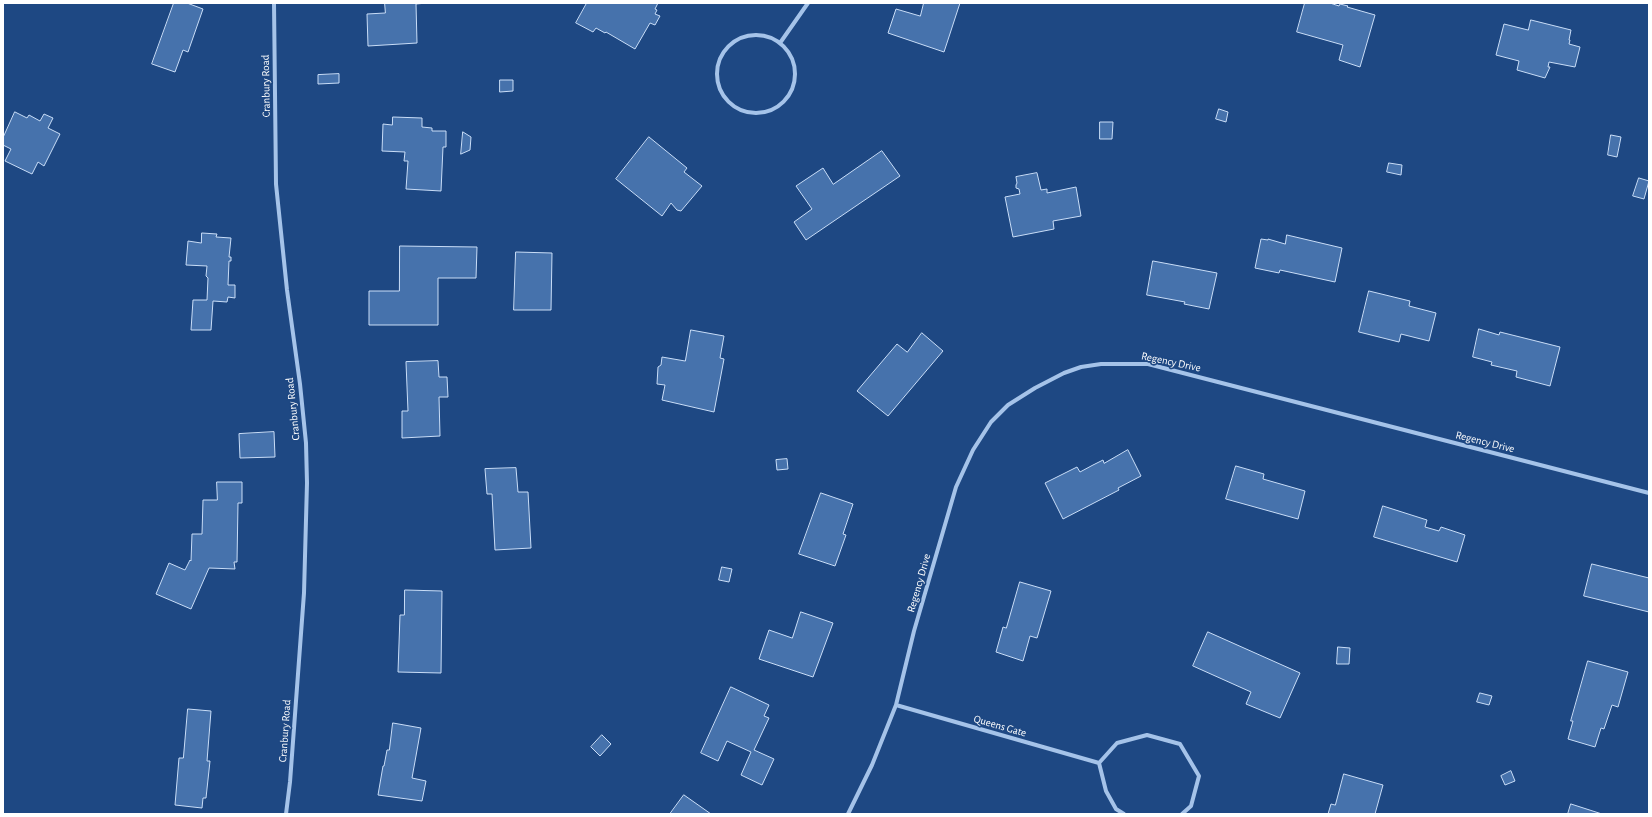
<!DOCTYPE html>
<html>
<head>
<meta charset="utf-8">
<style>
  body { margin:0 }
  #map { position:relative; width:1652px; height:817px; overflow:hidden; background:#1e4883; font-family:"Alegreya Sans",sans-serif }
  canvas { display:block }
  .frame { position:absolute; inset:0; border:4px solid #fff; pointer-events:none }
</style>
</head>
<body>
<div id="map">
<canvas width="1652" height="817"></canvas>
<div class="frame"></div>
</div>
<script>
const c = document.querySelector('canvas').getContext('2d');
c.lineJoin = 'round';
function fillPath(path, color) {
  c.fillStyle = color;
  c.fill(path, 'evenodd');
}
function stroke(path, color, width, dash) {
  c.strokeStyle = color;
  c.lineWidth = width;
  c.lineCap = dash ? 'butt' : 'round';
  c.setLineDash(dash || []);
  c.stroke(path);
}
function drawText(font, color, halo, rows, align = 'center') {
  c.font = font + ' "Alegreya Sans",sans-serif';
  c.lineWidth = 3.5;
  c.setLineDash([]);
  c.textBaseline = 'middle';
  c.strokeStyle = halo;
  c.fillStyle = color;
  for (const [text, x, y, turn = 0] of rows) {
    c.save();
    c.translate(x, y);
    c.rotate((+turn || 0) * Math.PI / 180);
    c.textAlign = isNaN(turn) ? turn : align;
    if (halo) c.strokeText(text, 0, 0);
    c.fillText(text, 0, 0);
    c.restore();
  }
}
const building = new Path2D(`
  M174,3h13l16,6 -15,43 -5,-2 -8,22 -23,-8z
  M385,3h42l-11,1 1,39 -49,3 -1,-32 18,-1z
  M587,3h71l-3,6 2,1 -2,4 5,2 -5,9 -5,-2 -15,26 -29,-17 -1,1 -9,-5 -3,4 -17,-9z
  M924,3h36l-16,49 -56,-19 8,-24 24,7z
  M1305,3h25l9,3 1,-2 8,2 -1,1 28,8 -15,52 -21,-7 4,-15 -46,-13z
  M1531,20l40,10 -2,10h1l-1,4 11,3 -5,20 -26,-5 -1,5h2l-5,11 -28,-8 2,-9 -23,-6 8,-31 24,6z
  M339,74v9l-21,1v-9z
  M500,80h13v11l-13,1z
  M1219,109l9,3 -2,10 -10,-3z
  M15,112l12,6 2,-3 11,6 4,-7 9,4 -5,10 12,6 -16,32 -6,-4 -6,12 -27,-13 6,-12 -8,-4v-7z
  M393,117l29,1v9l10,1v3h14v16h-3l-2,44 -35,-2 2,-28h-4l1,-9 -23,-1 1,-27 9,1z
  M1100,122h13l-1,17h-12z
  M463,132l8,5 -1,13 -9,4z
  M1611,135l10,2 -4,20 -9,-2z
  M649,137l38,31 -3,4 18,14 -21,25 -4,-1 -6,-7 -9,13 -46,-37z
  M882,151l18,25 -94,64 -12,-18 18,-13 -16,-23 27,-18 10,16z
  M1389,163l13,2 -1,10 -14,-3z
  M1037,173l4,17 6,-1v4l29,-6 5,29 -28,5 1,8 -41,8 -8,-40 15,-3 -1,-5 -3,-1v-3l1,-2 -1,-6z
  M1639,178l10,3 -5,18 -11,-3z
  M202,233l15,1 -1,3 15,1 -2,19h2v4h-2l-1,24h7v13l-7,-1 -1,5 -14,-1 -2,29h-20l2,-30h14l1,-22 -2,-2 1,-10 -21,-1 2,-24 13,2z
  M1287,235l55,13 -7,34 -55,-12 -1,3 -24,-5 6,-29 7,1v-1l17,5z
  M400,246l77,1 -1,31h-38v47h-69v-34h30z
  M516,252l36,1 -1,57h-37z
  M1153,261l64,12 -8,36 -25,-5 1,-2 -38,-7z
  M1369,291l41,10 -1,5 27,7 -7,28 -28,-7 -2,8 -40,-10z
  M1479,329l20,6 1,-3 60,15 -10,39 -34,-9 1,-6 -26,-6 1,-3 -19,-5z
  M691,330l33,6 -4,22 4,1 -10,53 -52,-12 3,-15 -8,-1 1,-17 3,-2 1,-8 23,4z
  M922,333l21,18 -55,65 -31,-25 40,-47 10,8z
  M438,361l1,16h8l1,20h-9l1,39 -38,2v-27h6l-2,-49z
  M274,432l1,25 -35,1 -1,-24z
  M1128,450l13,26 -23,12 1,2 -56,29 -18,-36 32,-16 3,5 13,-7 10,-5 1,3z
  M787,459l1,10 -11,1 -1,-10z
  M1236,466l28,8 -1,5 42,12 -7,28 -72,-20z
  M516,468l2,24h10l3,56 -36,2 -3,-56h-5l-2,-25z
  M217,482h25v21h-4l-1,59h-3l1,7 -26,-1 -18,41 -35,-15 13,-31 16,7 5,-10 1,1 1,-27h10l1,-34h14z
  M821,493l32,11 -10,30 3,1 -11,31 -36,-12z
  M1383,506l44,14 -2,7 14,4 2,-4 24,8 -8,27 -83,-25z
  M1592,564l57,14v34l-65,-16z
  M722,567l10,2 -3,13 -10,-2z
  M1020,582l31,9 -14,47 -7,-2 -7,25 -27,-9 7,-25 3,1z
  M405,590l37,1 -1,82 -43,-1 2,-57h4z
  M801,612l32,11 -20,54 -54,-18 10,-29 23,8z
  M1208,632l92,41 -20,45 -34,-14 5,-12 -58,-26z
  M1338,647l12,1 -1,16h-12z
  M1588,661l40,11 -10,35 -6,-2 -8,24 -3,-1 -6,19 -27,-8 5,-18h-2z
  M731,687l38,18 -5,11 5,2 -15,32 20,9 -12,26 -21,-10 10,-23 -24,-11 -9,20 -17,-8z
  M1480,693l12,3 -3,9 -12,-3z
  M188,709l23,2 -4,50h3l-4,37h-3l-1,10 -27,-3 4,-47h4z
  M393,723l28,5 -9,50 14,3 -4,20 -44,-6 5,-29h1l3,-16h2z
  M602,735l9,9 -11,12 -9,-9z
  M1511,771l4,10 -10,4 -4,-9z
  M1344,774l39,11 -8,29h-47l3,-10 4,1z
  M684,795l27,19h-41z
  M1571,804l31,10h1h-35z`);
const minor = new Path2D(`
  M274,3l2,181 11,106 13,94 6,59 1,40 -3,110 -14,189 -4,32
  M717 74a39 39 0 1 1 78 0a39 39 0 1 1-78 0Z
  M780,43l28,-40
  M896,705l203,58
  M1099,763l18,-20 30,-8 33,9 19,32 -8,30 -9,8
  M1099,763l7,28 10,18 8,5
  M848,814l24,-49 24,-60 18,-74 42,-144 17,-37 18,-28 17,-17 27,-17 29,-15 17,-6 20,-3h47l501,129`);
const streetNames = [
  ["Cranbury Road",266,86,-91],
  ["Regency Drive",1171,362,12],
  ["Cranbury Road",293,409,-96],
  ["Regency Drive",1485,442,14],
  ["Regency Drive",919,583,-74],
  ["Queens Gate",1000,726,16],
  ["Cranbury Road",285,731,-86]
];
fillPath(building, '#4672ac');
stroke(building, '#c9ddf7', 1);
stroke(minor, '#a5c3e9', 4);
drawText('11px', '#fff', '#1e4883', streetNames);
</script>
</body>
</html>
